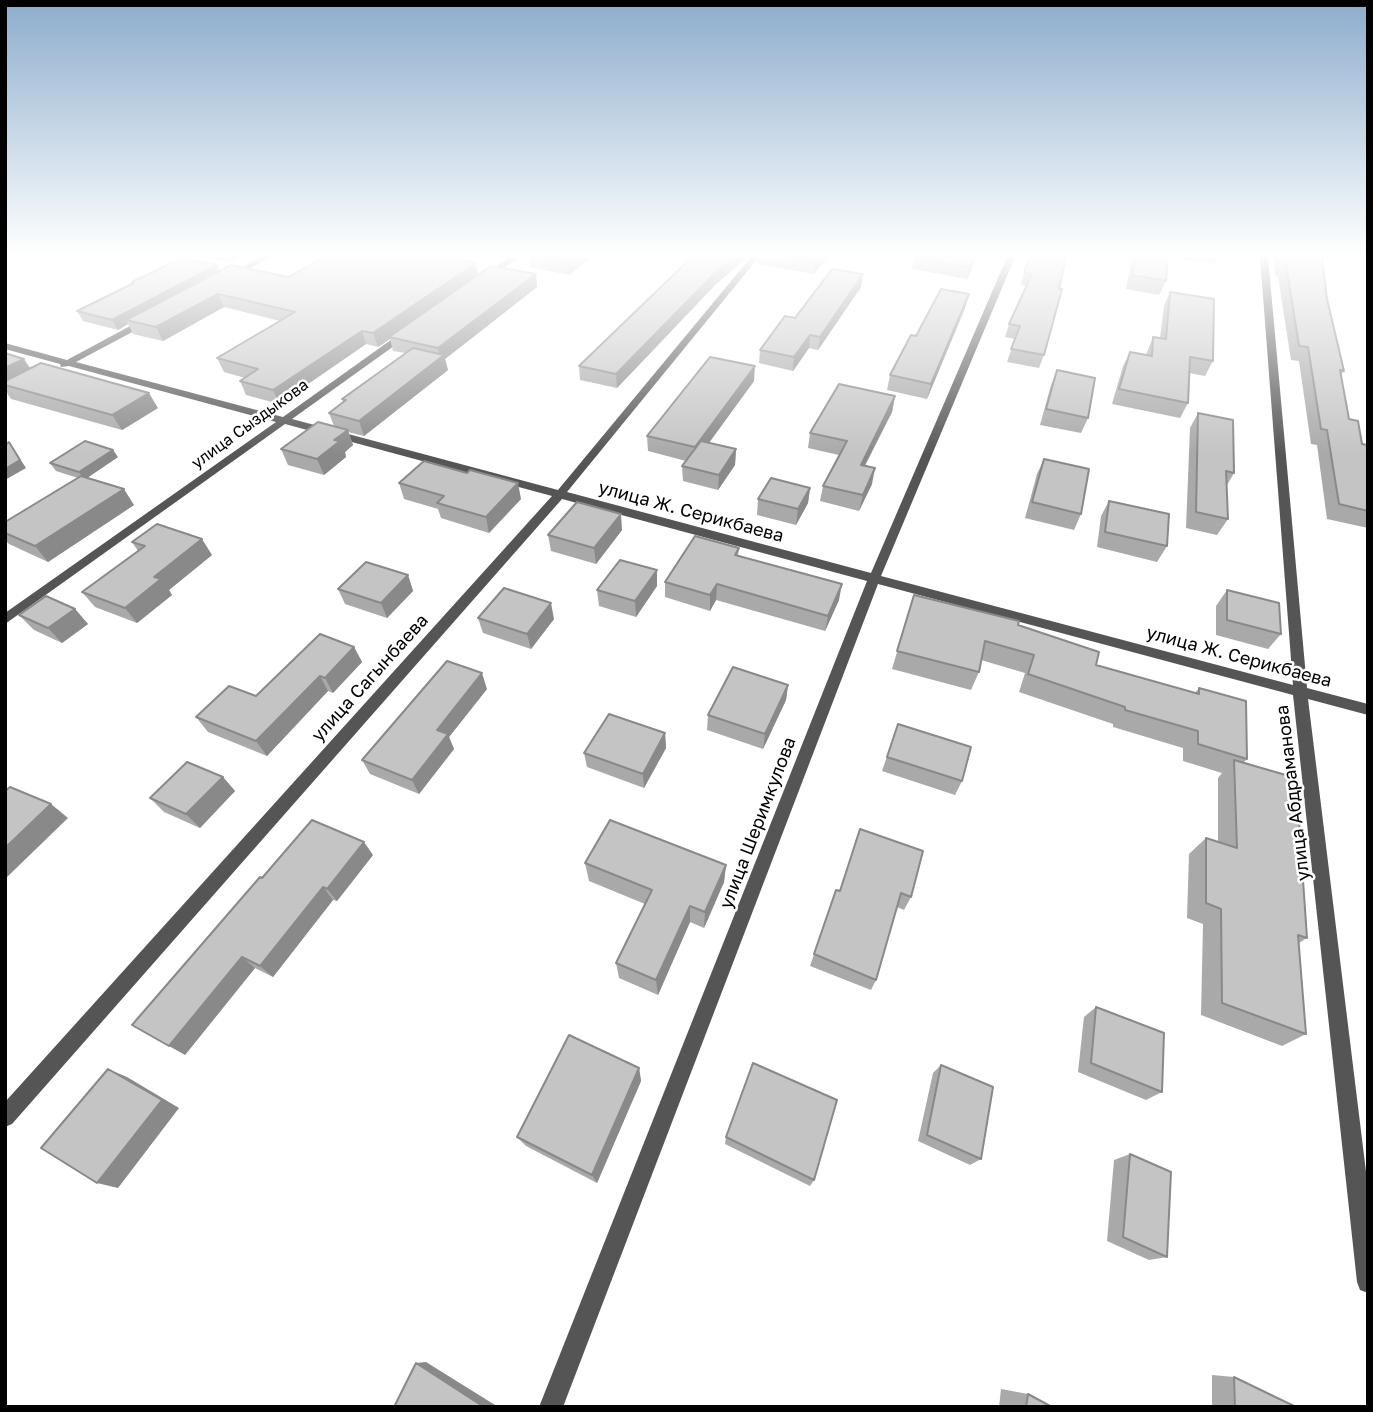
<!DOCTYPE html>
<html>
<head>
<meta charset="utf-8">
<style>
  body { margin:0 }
  #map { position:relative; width:1373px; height:1412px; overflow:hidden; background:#fff; font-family:"Golos Text",sans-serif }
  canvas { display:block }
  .frame { position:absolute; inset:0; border:7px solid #000; pointer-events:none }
</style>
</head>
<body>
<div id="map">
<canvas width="1373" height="1412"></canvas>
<div class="frame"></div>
</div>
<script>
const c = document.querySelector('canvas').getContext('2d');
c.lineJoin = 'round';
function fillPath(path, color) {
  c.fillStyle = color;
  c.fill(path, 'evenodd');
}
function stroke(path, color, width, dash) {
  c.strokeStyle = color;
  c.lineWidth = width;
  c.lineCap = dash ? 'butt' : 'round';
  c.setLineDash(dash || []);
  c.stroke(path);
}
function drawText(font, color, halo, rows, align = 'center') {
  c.font = font + ' "Golos Text",sans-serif';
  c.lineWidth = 5;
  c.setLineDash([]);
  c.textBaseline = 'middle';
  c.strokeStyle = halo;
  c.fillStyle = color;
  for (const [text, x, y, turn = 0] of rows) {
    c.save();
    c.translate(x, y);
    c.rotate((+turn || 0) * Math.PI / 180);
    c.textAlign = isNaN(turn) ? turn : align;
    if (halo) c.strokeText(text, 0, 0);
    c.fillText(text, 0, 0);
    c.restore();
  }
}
const minor = new Path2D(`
  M5,257h6l-6,3z
  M261,257h9l-36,21 -7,-2z
  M510,257h9l-32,23h-6v-4z
  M751,257h8l-192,235 304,81 136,-316h8l-134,319 412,109 -33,-428h8l39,431 61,16v11l-60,-16 60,489v105l-8,-3 -3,-8 -64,-587 -415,-111 -315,823h-24l328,-826 -305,-82 -550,625 -7,3v-25l547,-606 -267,-72 -280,200v-11l271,-191 -207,-56 -8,1 -1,-3 -55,-15v-6l62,17 78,-42h6v4l-75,40 207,55 119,-85h6v4l-116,83 266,71z`);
const wall = new Path2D(`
  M205,257h34l-10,5z
  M529,257h63l-23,18 -39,-8z
  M692,257h56l-32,27 -99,104 -37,-8 -1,-14z
  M757,257h71l-14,17 -57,-10z
  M977,257l-10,22 -55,-10 2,-11z
  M1030,257l14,98 -5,13 -32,-6 8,-23 -10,-2 4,-13 17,-38 -6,-1z
  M1132,257h87l-4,7 -47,-7 -2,24 -7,14 -33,-6z
  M1274,257h52l-3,5 4,37 17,72 -3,4 8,44 13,25 6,1v83l-41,-9 -10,-74 -6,-1 -12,-83 -8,-1 -13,-83 -3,-1z
  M476,263l2,12 59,12 -92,72 3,11 -84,66 -16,-4 5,13 -8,7 1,5 -22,18 -36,-10 -7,-16 53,-23 -5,-13 14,-11 -1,-3 63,-46 -12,-2 -3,-12 -12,8 -12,-3 -87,60 -33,-9 -6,-14 5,-3 -21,-6 -7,-14 63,-37 -56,-14 -61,34 -30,-7 -5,-10 -10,6 -35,-9 -6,-10 55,-27v-2l87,-11 69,6z
  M861,287l-43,63 -9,-2 -16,23 -34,-8 1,-13 35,-32z
  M1170,292l43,69 -8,15 -16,-3 -1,30 -8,15 -68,-14 11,-38 7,-14 16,3 1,-3 6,-15 7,1 4,-32z
  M965,308l-38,91 -40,-9 3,-15 26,-39z
  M5,353l26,15 127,40 -36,22 -111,-31 -6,-9z
  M1057,370l31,48 -7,15 -41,-8 11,-40z
  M754,381l-45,62 27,6 -1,16 -17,25 -35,-9 -1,-15 4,-5 -38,-10 -1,-15z
  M895,396l-3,16 -27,54 7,18 -13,27 -39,-10 3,-15 16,-31 -31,-7 2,-15z
  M1198,413l36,60 -7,12 1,34 -11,16 -31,-7 4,-100z
  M118,457l-31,21 47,27 -86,57 -39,-18 -4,-4v-18l73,-44 -22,-7 -6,-8z
  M1044,459l37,55 -7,16 -49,-12 12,-44z
  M399,483l122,16 -32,34 -48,-15 -3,-9 -34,-10z
  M810,488l-2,15 -12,22 -39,-10 1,-16z
  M1109,501l58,45 -10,16 -60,-15 4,-31z
  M622,530l-26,34 -45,-13 -3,-16z
  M132,542l80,13 -43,35 3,5 -35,28 -42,-16 -13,-15 56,-41z
  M739,548l-1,8 101,44 -14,31 -109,-31 -6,11 -45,-14v-15z
  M408,575l5,16 -26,27 -42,-14 -7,-15z
  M657,586l-21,31 -37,-11 -2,-16z
  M1227,590l54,44 -13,15 -52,-14v-29z
  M914,595l104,30 78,40 99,28 4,-5 48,71 -4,4 64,175 -8,5 7,91 -24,12 -81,-31 2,-91 -16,-6 2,-64 17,-16 12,4v-64l4,-5 -39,-12v-13l-70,-21v-3l-94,-32 6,-19 -44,-13 -2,12 -8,18 -79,-21z
  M75,609l13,15 -26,19 -28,-13 -15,-15z
  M478,618l76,1 -23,30 -48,-16z
  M354,647l8,15 -29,31 -5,-2 -61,65 -59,-24 -12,-15 60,-21z
  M788,685l-2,15 -23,49 -56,-19 1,-15z
  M487,689l-38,48 5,12 -35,45 -49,-20 -8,-14z
  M898,724l64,57 -7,14 -73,-24z
  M665,733l1,15 -22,40 -57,-21 -3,-14z
  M223,777l12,14 -35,37 -36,-16 -14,-14z
  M860,829l51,68 -7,13 -7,-3 -21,73 -5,10 -61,-24 26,-76 4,1z
  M373,855l-36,46 -4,-1 -60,77 -18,-9 -70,87 77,-177z
  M585,863l141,2 -2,17 -20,46 -14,-6 -32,73 -39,-17 -3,-15 29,-59 -56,-23z
  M1096,1007l66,85 -16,8 -68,-28 6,-55z
  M941,1065l40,94 -11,6 -52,-24 15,-68z
  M639,1068l2,13 -44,102 -71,-37 -9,-9z
  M726,1137l88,43 -4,6 -85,-42z
  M1130,1154l37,103 -18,3 -42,-19 7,-81z
  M1212,1375l22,2 62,30h-84z
  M1001,1389l27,5 24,13h-53z`);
const shadedWall = new Path2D(`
  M226,257h13l-10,5z
  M575,257h17l-23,18 -1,-13z
  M734,257h14l-32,27 -99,104 -1,-14 101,-103z
  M819,257h9l-14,17 2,-12z
  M975,257h2l-10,22 3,-12z
  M476,263l2,13 -89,61 1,2 -12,8 -5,-14z
  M217,265l4,10 -95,45 2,4 -10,6 -6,-10z
  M536,274l1,13 -92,72 3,11 -84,66 -5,-15 81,-63 -2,-10z
  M863,274l-2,13 -43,63 2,-13z
  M218,294l6,13 -61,34 -7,-14z
  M969,294l-4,14 -38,91 4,-15z
  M362,331l4,13 -87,60 -6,-14z
  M810,335l-1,13 -16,23 1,-14z
  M24,359l10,15 -29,11v-17z
  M755,366l-1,15 -60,82 1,-16z
  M149,393l9,15 -36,22 -10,-15z
  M895,396l-3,16 -35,68 4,-15z
  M348,430l5,15 -8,7 1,5 -22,18 -7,-16 17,-19z
  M9,442l17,26 -21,12v-11z
  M736,449l-1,16 -17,25 1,-15z
  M113,450l5,7 -34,23 -5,-8z
  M875,468l-3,16 -13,27 4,-16z
  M518,483l3,16 -32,34 -3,-16z
  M810,488l-2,15 -12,22 2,-16z
  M124,489l10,16 -86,57 -13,-16z
  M621,514l1,16 -26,34 -2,-16z
  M202,539l10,16 -43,35 3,5 -35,28 -12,-15 29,-31z
  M657,570v16l-21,31 -1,-16z
  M408,575l5,16 -26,27 -6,-15z
  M717,584l-1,16 -6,11v-16z
  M842,584l-3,16 -14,31 3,-15z
  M551,603l3,16 -23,30 -4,-15z
  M75,609l13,15 -26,19 -14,-15z
  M354,647l8,15 -29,31 -8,-15z
  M482,673l5,16 -38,48 5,12 -35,45 -7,-14 25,-50z
  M320,676l8,15 -61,65 -11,-15z
  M788,685l-2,15 -23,49 2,-15z
  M665,733l1,15 -22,40 -1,-14z
  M223,777l12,14 -35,37 -14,-14z
  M51,804l17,14 -63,61v-31z
  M364,842l9,13 -36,46 -10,-12z
  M726,865l-2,17 -20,46 1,-16z
  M323,887l10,13 -60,77 -13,-11z
  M690,906v16l-32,73 -2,-15z
  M242,957l13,11 -70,87 -16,-9z
  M639,1068l2,13 -44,102 -5,-8z
  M108,1069l19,8 52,31 -61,80 -21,-5z
  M426,1362l69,43v2h-11l-68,-44z`);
const building = new Path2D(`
  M324,257h117l35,6 -103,70 -11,-2 -89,59 -33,-9 18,-12 -41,-11 78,-46 -77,-18 -62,33 -30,-7 105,-55 57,12z
  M541,257h34l-7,5z
  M692,257h42l-17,14 -101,103 -37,-8z
  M789,257h30l-3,5z
  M915,257h60l-5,10 -56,-9z
  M1030,257h36l-7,32h3l-18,66 -33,-6 9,-23 -11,-2 23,-50 -8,-1z
  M1136,257h32l-2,24 -34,-6z
  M1282,257h40l5,42 17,72 -4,-1 9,49 9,2 4,23 6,1v66l-29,-7 -12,-74 -6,-1 -13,-82 -9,-1 -13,-82 -4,-1z
  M182,258l35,7 -105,55 -35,-9 57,-28 -2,-1z
  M491,266l45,8 -98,74 -49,-11z
  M832,269l31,5 -43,63 -10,-2 -16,22 -34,-7 25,-34 10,2z
  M941,289l28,5 -38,90 -41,-9 21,-40 5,1z
  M1170,292l44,7 -1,62 -23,-4 -2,46 -69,-14 11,-37 22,4 1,-19 13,2z
  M413,348l31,7 -85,66 -30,-8 17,-13 -4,-1z
  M5,353l19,6 -19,9z
  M710,357l45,9 -60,81 -48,-11z
  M41,363l108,30 -37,22 -107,-30v-4z
  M1057,370l38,8 -7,40 -42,-9z
  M839,384l56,12 -34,69 14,3 -12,27 -40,-9 24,-45 -37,-8z
  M1198,413l35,7 1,53 -8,-2 2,48 -32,-7z
  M318,422l30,8 -14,10 6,1 -23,18 -36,-10z
  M85,441l28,9 -34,22 -29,-9z
  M701,441l35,8 -17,26 -37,-9z
  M9,442l11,18 -15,9v-24z
  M1044,459l45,10 -8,45 -49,-12z
  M424,461l43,12 3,-3 48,13 -32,34 -49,-14 7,-7 -45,-13z
  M81,476l43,13 -89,57 -30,-13v-11z
  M771,478l39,10 -12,21 -40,-10z
  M1109,501l60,13 -2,32 -62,-14z
  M577,502l44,12 -27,34 -46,-13z
  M157,524l45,15 -48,38 7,2 -36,29 -43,-16 63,-46 -13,-4z
  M695,536l44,12 -4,7 107,29 -14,32 -111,-32 -7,11 -45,-13z
  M620,560l37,10 -22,31 -38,-11z
  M366,562l42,13 -27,28 -43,-14z
  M504,588l47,15 -24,31 -49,-16z
  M1227,590l52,13 2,31 -54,-14z
  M914,595l105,26 -1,4 81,27 -3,13 103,29v-6l47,13 1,58 -49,-15v-13l-73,-21v-3l-97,-33 6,-19 -49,-14 -6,31 -82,-21z
  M46,596l29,13 -27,19 -29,-13z
  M320,634l34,13 -29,31 -5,-2 -64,65 -60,-24 33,-31 27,10z
  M447,661l35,12 -45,57 11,4 -36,46 -50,-20z
  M733,667l55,18 -23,49 -57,-19z
  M609,714l56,19 -22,41 -59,-21z
  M898,724l73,23 -9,34 -75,-24z
  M1234,760l62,18 11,160 -9,-3 8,99 -84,-31 -1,-94 -15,-6v-65l31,10z
  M187,762l36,15 -37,37 -36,-16z
  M10,787l41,17 -46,44v-57z
  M312,820l52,22 -37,47 -4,-2 -63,79 -18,-9 -73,89 -37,-21 128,-148 2,1z
  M610,820l116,45 -21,47 -15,-6 -34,74 -40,-17 36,-73 -67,-27z
  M860,829l63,22 -12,46 -10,-4 -25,87 -62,-26 22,-64 4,1z
  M1096,1007l68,26 -2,59 -71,-29z
  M569,1035l70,33 -47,107 -75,-38z
  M753,1063l84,37 -23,80 -88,-43z
  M941,1065l52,22 -12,72 -54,-24z
  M108,1069l54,31 -65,83 -56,-35z
  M1130,1154l41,18 -4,85 -44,-20z
  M416,1363l68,44h-90z
  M1234,1377l62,30h-61z
  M1028,1394l24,13h-26z`);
const farStreetnames = [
  ["улица Сыздыкова",250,424,-36]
];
const streetNames = [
  ["улица Ж. Серикбаева",691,512,15],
  ["улица Ж. Серикбаева",1239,657,15],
  ["улица Сагынбаева",370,678,-48],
  ["улица Абдраманова",1293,793,-97],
  ["улица Шеримкулова",758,823,-69]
];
fillPath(minor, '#555');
fillPath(wall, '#a9a9a9');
fillPath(shadedWall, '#898989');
fillPath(building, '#c4c4c4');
stroke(building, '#898989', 2);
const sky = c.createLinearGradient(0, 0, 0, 455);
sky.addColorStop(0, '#8cadcc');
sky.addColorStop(0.56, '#fff');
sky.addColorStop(1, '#ffffff00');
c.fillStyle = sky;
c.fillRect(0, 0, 1373, 455);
drawText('16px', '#000', '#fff', farStreetnames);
drawText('18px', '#000', '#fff', streetNames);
</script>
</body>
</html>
